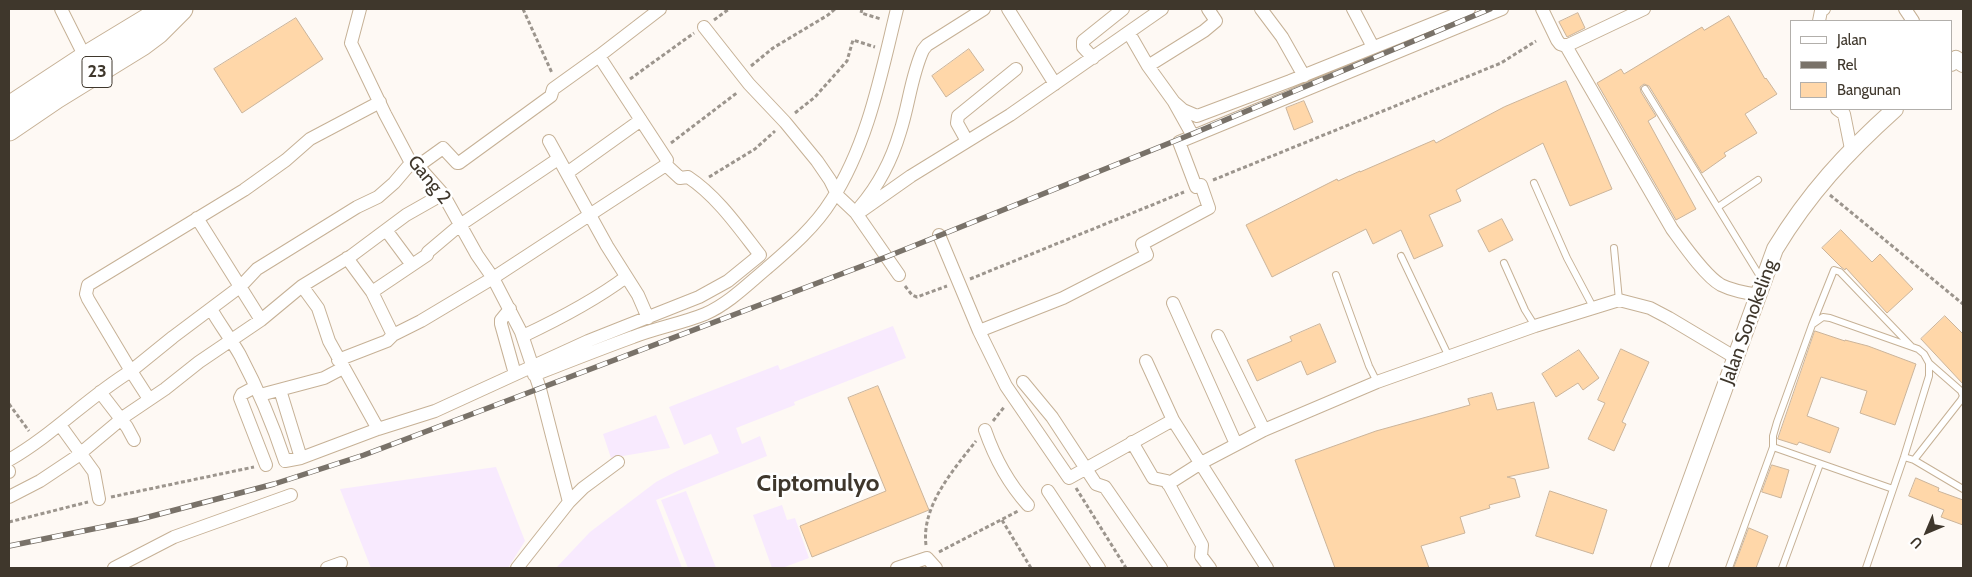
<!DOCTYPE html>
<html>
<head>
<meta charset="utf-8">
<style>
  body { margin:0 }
  #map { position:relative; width:1972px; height:577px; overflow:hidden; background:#fef9f4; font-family:Cabin,sans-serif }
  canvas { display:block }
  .frame { position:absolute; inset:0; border:10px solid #3f372c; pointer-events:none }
  .legend { position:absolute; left:1790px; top:20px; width:162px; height:90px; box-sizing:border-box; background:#fff; border:1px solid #b2afab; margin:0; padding:6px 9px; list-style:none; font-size:15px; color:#3f372c }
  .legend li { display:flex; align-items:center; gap:10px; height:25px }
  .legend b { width:25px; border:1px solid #b2afab }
  .north { position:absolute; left:1902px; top:507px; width:50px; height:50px; -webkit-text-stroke:4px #fff; paint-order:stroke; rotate:225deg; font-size:14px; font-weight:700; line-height:20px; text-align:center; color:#3f372c }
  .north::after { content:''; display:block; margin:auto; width:18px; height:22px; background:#3f372c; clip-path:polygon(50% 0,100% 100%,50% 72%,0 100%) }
</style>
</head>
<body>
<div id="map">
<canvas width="1972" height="577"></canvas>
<div class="frame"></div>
<ul class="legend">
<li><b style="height:6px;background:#fff"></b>Jalan</li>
<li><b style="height:6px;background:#797269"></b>Rel</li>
<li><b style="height:14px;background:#ffd7a9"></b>Bangunan</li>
</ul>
<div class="north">U</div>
</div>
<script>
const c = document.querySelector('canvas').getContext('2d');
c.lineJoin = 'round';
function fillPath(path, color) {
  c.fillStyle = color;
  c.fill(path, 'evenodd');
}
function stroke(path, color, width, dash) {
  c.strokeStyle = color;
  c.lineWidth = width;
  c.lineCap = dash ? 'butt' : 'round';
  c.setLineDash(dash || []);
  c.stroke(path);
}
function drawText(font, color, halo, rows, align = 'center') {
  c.font = font + ' Cabin,sans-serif';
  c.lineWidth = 5;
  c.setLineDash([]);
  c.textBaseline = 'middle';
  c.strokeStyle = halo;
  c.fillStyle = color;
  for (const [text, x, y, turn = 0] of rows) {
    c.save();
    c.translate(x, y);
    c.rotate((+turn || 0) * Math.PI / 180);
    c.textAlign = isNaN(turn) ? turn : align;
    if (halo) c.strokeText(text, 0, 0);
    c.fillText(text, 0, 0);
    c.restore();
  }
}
const industrial = new Path2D(`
  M893,326l13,32 -112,44 1,3 -59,23 6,16 18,-8 7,20 -111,44 26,68h-126l34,-36 66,-50 23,-12 40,-17 -8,-19 -27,11 -15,-38 109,-42 2,5z
  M656,415l14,33 -59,10 -8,-24z
  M496,467l29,74 -17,27h-137l-31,-79z
  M686,491l30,77h-28l-27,-68z
  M782,505l5,15 8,-2 14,40 -27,10h-10l-19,-53z`);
const building = new Path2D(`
  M1578,13l7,15 -18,9 -8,-15z
  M1729,16l36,63 1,-1 11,16 -32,20 12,19 -33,20 2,3 -24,17 -53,-87 -5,-2 -4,3 1,5 15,24 -8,5 48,88 -20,11 -79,-137 24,-14 3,5 78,-47 2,3z
  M296,18l27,41 -81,54 -28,-44z
  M969,49l15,21 -38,27 -14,-21z
  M1566,81l46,108 -42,17 -27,-63 -87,47 5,11 -32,14 14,31 -29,13 -13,-29 -28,14 -7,-15 -94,48 -26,-52 91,-46 1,2 22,-10v1l74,-32 2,3 68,-36z
  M1304,101l9,21 -19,8 -8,-22z
  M1502,219l11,21 -24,12 -11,-21z
  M1841,230l31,32 8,-8 33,35 -26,24 -41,-45 -1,2 -4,-3 -19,-19z
  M1945,316l18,18v50l-42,-45z
  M1320,324l16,38 -29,13 -6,-14 -44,20 -10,-21 45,-19 -2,-4z
  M1815,331l30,10v-1l23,6 48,18 -21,61 -35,-12 7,-22 -46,-14 -14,39 32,12 -9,25 -31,-11 -2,3 -19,-6z
  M1621,349l28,13 -27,60 4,2 -12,27 -26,-12 17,-36 -7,-3z
  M1579,350l20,28 -16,12 -5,-7 -22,14 -14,-23z
  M878,386l51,124 -117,47 -12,-31 86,-35 -38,-93z
  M1492,393l5,17 37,-8 15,66 -42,9 8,2 5,18 -31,8 1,3 -30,9 5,16 -44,13 8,22h-94l-40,-108 81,-29 94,-26 -2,-6z
  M1772,465l17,5 -8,28 -19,-6z
  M1916,478l23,10 -1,3 25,9v25l-22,-8 3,-7 -35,-14z
  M1550,491l57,19 -14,44 -57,-18z
  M1749,528l19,8 -12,32h-22z`);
const path = new Path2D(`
  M523,9l29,64
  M862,9l-1,4 20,6
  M714,20l15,-11
  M751,66l22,-18 55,-33 7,-6
  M630,79l64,-46
  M795,113l20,-16 32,-36 6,-21 22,7
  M671,143l67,-51
  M709,177l46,-28 20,-18
  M1213,180l288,-117 35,-22
  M1830,195l133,109
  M970,279l214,-87
  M905,286l7,9 5,2 30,-11
  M9,404l20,27
  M993,421l12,-15
  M1076,488l50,80
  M111,497l143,-30
  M1002,520l29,48
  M9,522l79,-20
  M926,545c-5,-39 28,-76 50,-104
  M939,552l79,-41`);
const service = new Path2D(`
  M1645,89l116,189
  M1534,183l33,75 26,49
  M1718,207l40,-27
  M1614,248l5,52
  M1401,256l48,101
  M1504,263l21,47 10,16
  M1336,275l33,91 8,16
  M1813,324l10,-7 7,1 88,31 6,5 5,9 32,28 2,5 -2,4 -47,60
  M1773,447l120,42
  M1904,457l10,3 49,29
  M1729,568l44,-121v-11l4,-14 35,-97 22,-55 6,2 71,74
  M1782,568l38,-104
  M1866,568l38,-111 25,-81v-13`);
const minor = new Path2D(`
  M61,9l27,54
  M360,9l-9,34 34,71 26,49 7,3 25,28 34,61 16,23 28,54 19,57 29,113
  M1008,9l47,75
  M1261,9l21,28 22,39
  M1353,9l20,38
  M1542,9l15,31 3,4 6,2 106,183c11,15 33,47 49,56 12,6 25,8 38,10
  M1905,9l8,12
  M1819,21l2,-10 3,-2
  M704,27l45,57 36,38 32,39 13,19 8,16 18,17 43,62
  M1129,33l19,33 26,36 19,34
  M1566,46l78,-37
  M599,56l68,104 -1,5
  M1093,58l-10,-11v-6l40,-32
  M1148,66l56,-35 12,-10 -8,-12
  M1174,102l9,8 14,6 93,-35 179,-72
  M1837,109l7,5 7,35
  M549,141l58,105 31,49 10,23
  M967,141l-10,-18 1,-7 58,-47
  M418,166l25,-18 14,15h2l92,-67 2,-7 46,-33 61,-47
  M567,173l74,-53
  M1196,187l-17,-45 323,-133
  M860,207c18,-21 32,-48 40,-75 9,-27 11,-56 23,-82l4,-5 57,-36
  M857,214l54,-38 99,-61 152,-106
  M197,218l64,102
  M386,230l26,35
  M939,235l40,96
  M347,258l25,34
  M302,286l16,22 11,33 49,88
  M1173,303l63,141
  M211,309c9,16 20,30 29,46 18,34 33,70 45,106l16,-3 77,-29 57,-18 153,-70 111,-44 29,-16 32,-26c-21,-27 -43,-59 -72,-78l-8,1 -14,-13 -173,113 -72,43 -28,14 -21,-43 55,-37 1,-3 32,-27 98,-66
  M510,309l-9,11v4l14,50
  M523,336c36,-17 71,-35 103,-59
  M1218,336l46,94
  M338,360l49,-19 6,-6
  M1146,361l27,59 94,148
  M534,375c33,-13 66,-26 99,-38 23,-9 50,-14 72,-23 23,-10 42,-29 61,-45 23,-20 49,-42 65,-68 37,-57 50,-127 66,-192
  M1023,382l29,35 44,67 9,3 56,81
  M255,387l-13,7 -2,4 26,67
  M280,390l21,68
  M100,392l27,35 7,13
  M260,395l64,-17 19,-10
  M149,399l-18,-28 42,-34 68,-51 16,-17 100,-62 21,-10 16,-14 17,-20
  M1173,420l-104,58 -63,-92 -27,-55 84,-33 84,-43 -5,-11 67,-36 -8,-23
  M60,425l34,47 5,27
  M985,430c9,26 24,54 43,75
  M1132,442l21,36 14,3 35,64 -1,11 9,12
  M9,460c44,-25 79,-63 122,-89l-43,-72 -2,-5 2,-9 156,-95 42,-30 24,-21 70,-37
  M9,471v1
  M1168,484l33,-21 63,-33 113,-48 158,-56 84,-26 31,8 19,10 67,40
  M1048,491l51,77
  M9,497l31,-16 36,-24 49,-41 40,-27 34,-27 62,-42 41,-34 49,-30 55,-41 37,-21
  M114,568l60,-31 117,-42
  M327,568l14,-5
  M517,568l52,-66 14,-14 35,-26
  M897,568l30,-10 9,10`);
const tertiary = new Path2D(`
  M1951,63l5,-4 7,5
  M1659,568l116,-319c34,-56 71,-96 120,-140`);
const trunk = new Path2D(`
  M9,107l76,-50 66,-40 17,-8
  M9,130l47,-32 86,-53 16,-12 24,-24`);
const rail = new Path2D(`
  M9,546l128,-26 137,-36 90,-29 522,-198 306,-123 298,-125`);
const shields = [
  [97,72,30]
];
const shieldNames = [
  ["23",97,72]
];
const streetNames = [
  ["Gang 2",429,180,51],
  ["Jalan Sonokeling",1749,322,-70]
];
const districtNames = [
  ["Ciptomulyo",818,484]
];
fillPath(industrial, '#f8eafe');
fillPath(building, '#ffd7a9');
stroke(building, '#cbb49a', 1);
stroke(service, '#c6b196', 8);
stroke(minor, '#c6b196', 14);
stroke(tertiary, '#c6b196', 18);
stroke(trunk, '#c6b196', 23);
stroke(path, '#9c958d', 3, [4, 2.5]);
stroke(service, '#fff', 6);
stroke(minor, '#fff', 12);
stroke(tertiary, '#fff', 16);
stroke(trunk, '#fff', 21);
stroke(rail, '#797269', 5.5);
stroke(rail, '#fff', 4, [11]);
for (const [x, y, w] of shields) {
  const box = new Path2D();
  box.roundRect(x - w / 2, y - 15.5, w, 31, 4);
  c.fillStyle = '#fff';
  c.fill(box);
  stroke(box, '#3f372c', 1);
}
drawText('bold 18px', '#3f372c', null, shieldNames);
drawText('19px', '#3f372c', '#fff', streetNames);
drawText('bold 24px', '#3f372c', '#fff', districtNames);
</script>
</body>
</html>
